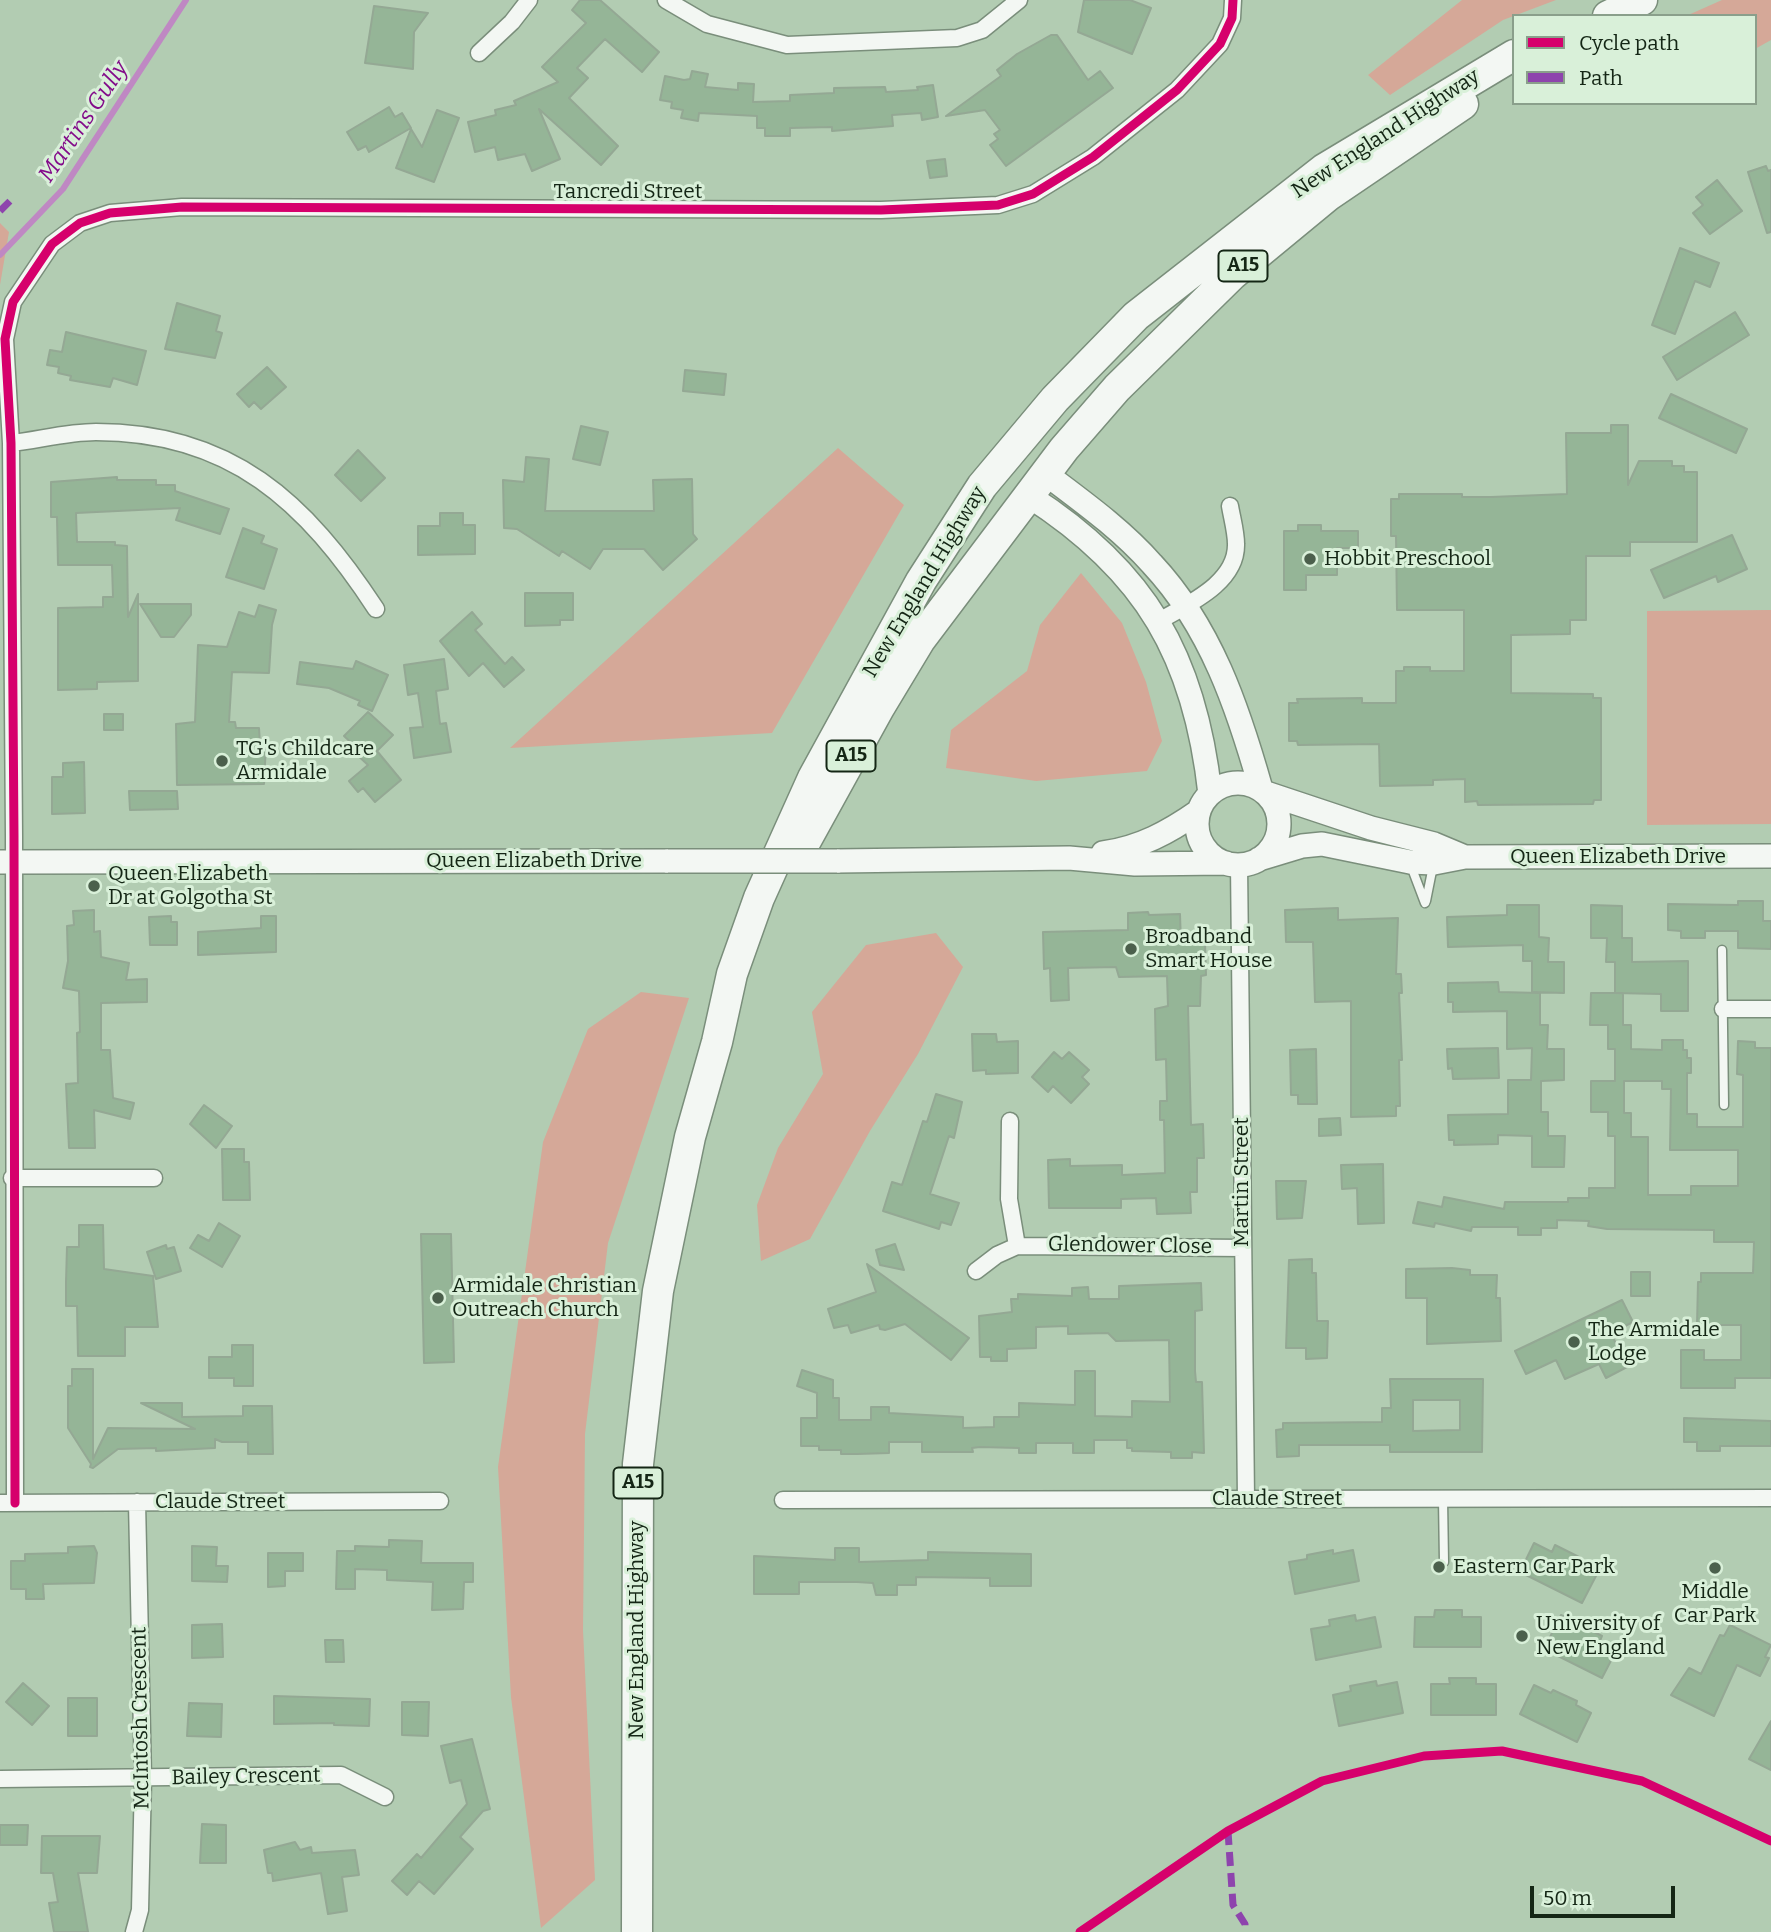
<!DOCTYPE html>
<html>
<head>
<meta charset="utf-8">
<style>
  body { margin:0 }
  #map { position:relative; width:1771px; height:1932px; overflow:hidden; background:#b2ccb2; font-family:Bitter,serif }
  canvas { display:block }
  .legend { position:absolute; left:1512px; top:14px; width:245px; height:91px; box-sizing:border-box; background:#d9f0d9; border:2px solid #8a9f8b; margin:0; padding:9px 12px; list-style:none; font-size:21px; color:#142615 }
  .legend li { display:flex; align-items:center; gap:14px; height:35px }
  .legend b { width:35px; border:2px solid #8a9f8b }
  .scale { position:absolute; left:1530px; top:1886px; width:145px; height:32px; box-sizing:border-box; border:4px solid #142615; border-top:0; padding-left:9px; font-size:21px; line-height:24px; white-space:nowrap; color:#142615; -webkit-text-stroke:5px #d9f0d9; paint-order:stroke }
</style>
</head>
<body>
<div id="map">
<canvas width="1771" height="1932"></canvas>
<ul class="legend">
<li><b style="height:9px;background:#d6006c"></b>Cycle path</li>
<li><b style="height:9px;background:#8e44ad"></b>Path</li>
</ul>
<div class="scale">50 m</div>
</div>
<script>
const c = document.querySelector('canvas').getContext('2d');
c.lineJoin = 'round';
function fillPath(path, color) {
  c.fillStyle = color;
  c.fill(path, 'evenodd');
}
function stroke(path, color, width, dash) {
  c.strokeStyle = color;
  c.lineWidth = width;
  c.lineCap = dash ? 'butt' : 'round';
  c.setLineDash(dash || []);
  c.stroke(path);
}
function drawText(font, color, halo, rows, align = 'center') {
  c.font = font + ' Bitter,serif';
  c.lineWidth = 6;
  c.setLineDash([]);
  c.textBaseline = 'middle';
  c.strokeStyle = halo;
  c.fillStyle = color;
  for (const [text, x, y, turn = 0] of rows) {
    c.save();
    c.translate(x, y);
    c.rotate((+turn || 0) * Math.PI / 180);
    c.textAlign = isNaN(turn) ? turn : align;
    if (halo) c.strokeText(text, 0, 0);
    c.fillText(text, 0, 0);
    c.restore();
  }
}
const green = new Path2D(`
  M1462,0h94l-53,20 -113,75 -22,-20z
  M1722,0h49v40l-16,9v-33h-69z
  M0,223l9,9 -9,53z
  M838,448l66,57 -132,228 -262,15z
  M1081,573l41,50 24,59 16,59 -15,30 -111,10 -90,-13 5,-38 76,-59 13,-46z
  M1771,610v214l-124,1v-214z
  M936,933l27,34 -45,87 -48,77 -60,108 -49,22 -4,-56 21,-57 45,-74 -11,-62 54,-67z
  M641,992l48,6 -81,245 -23,191 -2,196 12,250 -54,48 -30,-231 -13,-230 45,-325 45,-113z`);
const stream = new Path2D(`
  M0,255l63,-66 123,-189`);
const building = new Path2D(`
  M580,0h20l59,52 -17,20 -37,-33 -28,29 11,10 -19,20 49,48 -17,19 -62,-56 21,50 -28,12 -7,-17 -27,6 -3,-13 -20,5 -7,-30 28,-7 -1,-5 21,-5 -2,-4 44,-19 -16,-15 44,-44 -14,-13z
  M1084,0h46l21,8 -19,46 -54,-22z
  M374,6l54,7 -14,19 -1,37 -48,-6z
  M1051,35h6l31,45 12,-9 13,17 -107,78 -16,-21 8,-6 -4,-5 6,-4 -15,-20 -39,6 55,-40 -4,-6 20,-16z
  M692,71l16,3 -3,13 33,3v-7l16,1 -1,18 37,-1v-6l44,-2v-5l51,-1 1,5 32,-2 -1,-3 16,-2 5,32 -16,3 -1,-7 -29,2 1,11 -61,5v-4l-42,1v8h-25v-8h-8v-12l-58,-3 -1,8 -17,-3 2,-8 -12,-2 1,-6 -12,-2 5,-24 19,4 6,-1z
  M389,107l6,10 7,-4 9,15 -42,24 -3,-6 -8,4 -11,-18z
  M437,110l22,8 -25,64 -38,-14 15,-39 11,18z
  M945,159l2,17 -17,2 -3,-17z
  M1766,166l2,5 3,-1v62l-4,1 -19,-61z
  M1717,180l25,31 -32,23 -17,-21 10,-8 -7,-8z
  M1680,248l39,15 -9,24 -15,-6 -20,53 -23,-9z
  M177,303l43,13 -4,15 6,2 -7,25 -50,-9z
  M1735,312l14,23 -72,45 -14,-23z
  M66,332l80,19 -9,34 -24,-7 -3,9 -40,-7 1,-4 -13,-3 1,-6 -12,-2 3,-15 12,2z
  M267,367l19,20 -25,22 -7,-7 -5,5 -12,-13z
  M685,370l41,4 -2,21 -41,-4z
  M1671,394l76,35 -11,24 -77,-35z
  M1611,425h17v60l11,-24h33v5h12v6h13v70h-67v14h-44v64h-16v14l-59,1v58l82,1v4h8v102h-7l-1,4 -115,1 -1,-4 -12,1v-23l-32,1v5l-53,1 -1,-42 -81,1 -1,-4h-8v-38h9l-1,-4 65,-1v5h34v-32h8v-4h26v4h34v-61h-67l-1,-74h-5v-37h8v-5h63v3h29l76,-3 -1,-61h45z
  M581,426l27,6 -8,33 -27,-6z
  M358,450l27,28 -24,23 -26,-26z
  M526,457l23,2 -4,52h109l-1,-31 39,-1 1,55 4,5 -34,31 -19,-21h-41l-13,20 -28,-18 -3,5 -42,-27 -13,-1 -1,-48 21,2z
  M117,477v3h39v5h19v6l54,18 -9,25 -44,-14 4,-12 -104,5 1,29h38v3l12,1 1,71 10,-23v87l-41,1v7l-39,1v-82l45,-1v-10h10l-1,-32h-54l-1,-48h-6v-35z
  M440,513h23v12h12v29l-57,1v-29h22z
  M1298,525h23v6h37v17h-21v27h-31v15h-22v-59h14z
  M243,528l21,8 -3,7 16,6 -13,40 -38,-12z
  M1732,535l15,34 -29,13 -2,-6 -52,22 -13,-28z
  M525,593h48v27h-13v5l-35,1z
  M140,604h51v11l-17,22h-13z
  M259,605l17,5 -4,15 -3,48 -37,-1 -3,50h6l1,6h23l1,16h6l-2,40 -87,1 -1,-61 19,-2 3,-77 29,2 12,-35 16,5z
  M472,612l10,12 -7,6 30,34 7,-7 12,13 -20,17 -21,-24 -14,13 -29,-35z
  M444,659l4,30 -12,2 4,33 6,-1 5,29 -37,6 -4,-30 13,-1 -5,-34 -10,2 -4,-30z
  M356,661l32,14 -16,36 -14,-6 2,-4 -31,-13 -32,-4 3,-22 53,7z
  M368,712l25,23 -16,16 24,29 -26,22 -12,-14 -5,4 -9,-11 19,-16 -14,-13 4,-3 -14,-13z
  M104,714h19v16h-19z
  M84,762l1,51 -33,1v-37h11v-14z
  M129,791h48l1,18 -48,1z
  M1738,901h25v20h8v28l-33,-1v-17h-33v7h-24v-7l-13,-1v-26l70,1z
  M1507,905h32v32l10,1 -1,24h16v31l-32,-1v-31h-9v-16l-75,2 -1,-30 60,-2z
  M1591,905l31,1v32h10v24l56,-1v50h-27v-17l-46,-1v-31h-9l1,-24h-16z
  M1338,908v12l60,-2 -2,56h5l1,19h-3l3,67h-3l1,46h-4v10l-45,1v-116l-36,1 -2,-60h-27l-1,-32z
  M94,910v22l6,-1 1,26 28,6 -3,17 21,-1v23l-46,1v47h9l3,48 21,5 -4,16 -36,-9 1,38h-26l-3,-64 12,-1 -1,-50 3,-1 -1,-41 -16,-3 5,-27 -1,-35 7,-1 -1,-14z
  M1148,912l1,3 31,-1 1,30 24,-1 1,32 -5,1 -1,30h-12l3,119 12,-1 1,34h-7v34h-7l1,21 -34,1 -1,-16 -35,1v9h-72l-1,-48 22,-1v7l52,-1v10l43,-2 -1,-53h-4v-19h7l-1,-42 -10,1 -1,-51 13,-3 -1,-30 -48,1 -3,-10 -48,1 1,32 -18,1 -1,-33 -6,1 -1,-37 85,-2v-17z
  M171,916v6h6v23h-27l-1,-28z
  M261,916h15v36l-78,3v-23l63,-4z
  M1498,982l1,10 41,1v32h8l-1,24h17v31l-23,1v31h7v24h17l-1,31h-32v-31l-34,-1v9l-44,1v-5h-5l-1,-25 60,-1v-34h23l1,-32 -25,1v-38l-54,1v-10h-5v-19z
  M1591,993h32v32h8v24l31,1v-10h21v10h4v8h4v15h-4v41h10v13h46v-52l-6,-1 1,-33 17,1v6h16v330h-36v10h-54v-38h23v10h37v-35h-44l1,-43h3v-9h52l1,-31h-40v-12l-107,-1 -19,-3 1,-5 -32,-1v8h-16v7h-23v-8h-46l-1,4 -36,-8 -1,4 -21,-4 5,-21 24,5 2,-10 60,12 1,-7h63v-4h21v-10h26v-52h-7v-24h-17v-31h24v-32h-7v-24h-18zM1624,1081h38v8h9l-1,61h68v36h-47v9h-43v-58h-17v-24h-7z
  M972,1034h24l1,8 21,-1v32l-32,1v-4l-13,1z
  M1498,1048l1,30 -46,1 -1,-11 -4,1 -1,-20z
  M1316,1049l1,55h-19v-9h-7l-1,-45z
  M1054,1052l8,7 7,-7 20,18 -7,7 7,7 -18,19 -18,-17 -5,6 -16,-15z
  M936,1094l26,8 -8,36 -5,-2 -19,58 29,9 -8,22 -10,-3 -2,7 -56,-18 9,-29 10,3 21,-64 4,1z
  M204,1105l28,21 -16,22 -26,-24z
  M1340,1118l1,17 -22,1v-17z
  M222,1149h22v13h5l1,38h-27z
  M1383,1164l1,59 -26,1 -1,-36 -15,1 -1,-24z
  M1276,1181h30l-4,37 -25,1z
  M219,1223l21,13 -18,31 -32,-19 8,-13 11,6z
  M79,1225h24l1,44 49,7 5,51h-33v29h-47l-1,-50h-11v-24l1,-35h12z
  M421,1234h30l3,128 -30,1z
  M895,1244l9,26 -24,-5 -4,-15z
  M166,1245l1,4 7,-2 7,24 -25,8 -9,-27z
  M1312,1259v14h4l1,48h11l-1,37 -21,1v-11h-20l3,-88z
  M867,1264l102,74 -18,22 -46,-36 -20,6 -5,-1 -1,-4 -28,8 -3,-8 -14,3 -6,-19 48,-17z
  M1452,1268l18,2v5h27l-1,23h4l1,43 -74,3v-46h-21v-29z
  M1631,1272h19v24h-19z
  M1201,1283l1,27 -7,1v60l1,11h6l2,71 -12,-1v6h-21v-6l-39,-1v-3h-5v-8h-33v13h-21v-10h-37v10h-17v-5l-39,-1 -8,1 1,4h-51v-10h-33v11l-32,1h-16v-4h-22v-4h-18v-28h16v-25l-20,-7 5,-16 31,10v18h6v22h32v-13h18v6l74,4v11l31,-1v-10h25v-14l56,2v-34h20v45l37,1v-16l38,1 -1,-62 -53,1 -8,-8 -40,1v-8l-32,1v21l-29,1v12h-16v-4h-11l-1,-41 33,-4 -1,-13h7v-5l54,2v-8l16,-1 1,12h30v-13z
  M1622,1300l11,22 -22,11 16,34 -21,11 -7,-14 -34,15 -9,-19 -30,14 -11,-23z
  M232,1345h21v41h-19v-8h-25v-21h23z
  M72,1369h21v90l15,-31 87,1 -54,-26h41v14l61,-1v-10h29l1,48h-25v-12h-26l-7,-3v9l-59,3v-3l-38,1 -25,19 -3,-1 1,-3 -23,-36v-42h4z
  M1390,1379h93l-1,73h-92v-7h-91v11l-22,1 -1,-27 7,-1v-6l99,-1v-14h9zM1413,1400h47v30l-47,1z
  M1684,1418l87,3v25h-51v5h-23v-9h-13z
  M389,1540l33,1 -1,22h52v19h-9l-1,27 -31,1 1,-28 -46,-2v-10l-32,-1v20h-19l1,-38h18v-5l34,1z
  M1534,1543l18,9 3,-7 28,14 -4,6 18,9 -15,29 -62,-31z
  M94,1546l3,7 -3,30 -51,1 1,15h-18v-10h-15v-28h14v-7l43,-1v-6z
  M192,1546l25,1 -1,19h12l-1,16 -35,-1z
  M835,1548h24v14l69,-2v-8l103,2v32h-41v-8l-74,-1v8h-19v10h-21l-3,-12 -16,-1h-58v12h-45v-38l81,4z
  M1333,1550v4l20,-4 6,31 -64,13 -6,-32 18,-3v-4z
  M268,1553h35v18h-18v15l-17,1z
  M1435,1610h27v7h19v30h-67l1,-30h19z
  M1355,1615l1,6 19,-4 6,30 -65,13 -5,-31 19,-3 -1,-6z
  M1561,1615l41,21 -2,5 17,8 -15,29 -58,-29z
  M222,1624l1,33 -31,1v-33z
  M1730,1625l41,20 -6,12 4,1 -9,18 -23,-11 -23,51 -43,-21 18,-27 12,6 19,-39 4,1z
  M325,1640h18l1,22h-18z
  M1449,1678h27v6h20v31h-65v-31h19z
  M1376,1681l1,5 20,-4 6,31 -64,13 -6,-31 18,-4 -1,-5z
  M23,1683l26,23 -17,19 -26,-23z
  M1534,1685l17,8 2,-3 24,11 -1,4 15,8 -14,29 -57,-28z
  M274,1696l96,3 -1,27 -35,-1v-2l-60,1z
  M68,1698h29v38h-29z
  M402,1702h27l-1,34 -26,-1z
  M189,1703l33,1 -1,33 -34,-1z
  M1771,1721v49l-22,-11z
  M472,1739l18,70 -7,2 -23,26 13,12 -39,45 -15,-13 -12,14 -15,-14 25,-27 4,4 46,-54 -6,-24 -11,3 -9,-37z
  M202,1824l24,1v38h-26z
  M0,1825h28l-1,20h-27z
  M42,1836h58l-3,37h-19l10,59h-34l-5,-29 9,-1 -5,-29h-12z
  M295,1842l5,8 11,-3 1,6 43,-3 4,25 -17,2 5,34 -19,3 -7,-41 -48,8 -1,-8h-4l-4,-23z`);
const lane = new Path2D(`
  M1411,866l14,37
  M1426,901l7,-35
  M1722,950l2,155
  M1443,1499l1,63`);
const street = new Path2D(`
  M666,0l41,24 80,21 170,-7 25,-8 37,-30
  M479,53l33,-31 17,-22
  M11,443c27,-3 57,-11 85,-11 135,0 210,70 280,177
  M1159,621c29,-17 78,-38 77,-77 0,-12 -4,-26 -6,-38
  M1239,864l7,635
  M1723,1009h48
  M1010,1121l-1,78 8,47
  M12,1178h142
  M976,1271l21,-16 20,-9 226,2
  M783,1500l988,-2
  M0,1503l440,-2
  M15,1503l-1,-667 -3,-393 -6,-104 8,-37 39,-58 28,-21 30,-10 72,-6 699,3 117,-5 35,-11 60,-37 84,-67 43,-46 12,-26 1,-18
  M0,1779l341,-4 44,22
  M134,1932l6,-22 3,-131 -6,-277`);
const secondary = new Path2D(`
  M1046,474c37,28 75,55 106,90 59,63 86,144 109,225
  M1029,496c117,75 166,161 181,298
  M1197 824a41 41 0 1 1 82 0a41 41 0 1 1-82 0Z
  M1266,793l105,35 63,16 31,13
  M1103,853c37,-5 66,-21 96,-42
  M1259,859l43,-13 20,-2 88,18 24,1 31,-6 306,-1
  M837,861l232,-3 66,6 91,-1
  M0,862l668,-1`);
const highway = new Path2D(`
  M1608,16l34,-16
  M804,844l75,-136 41,-68 144,-191 53,-61 115,-113 97,-80 134,-91
  M637,1932l1,-468 20,-173 32,-154 27,-95 15,-68 27,-76 54,-120 108,-197 61,-95 73,-87 81,-83 188,-147 190,-114`);
const secondaryBridge = new Path2D(`
  M668,861h169`);
const quiet = new Path2D(`
  M0,211l12,-12
  M1228,1831l5,74 12,19v8`);
const cycleway = new Path2D(`
  M15,1503l-1,-667 -3,-393 -6,-104 8,-37 39,-58 28,-21 30,-10 72,-6 699,3 117,-5 35,-11 60,-37 84,-67 43,-46 12,-26 1,-18
  M1080,1932l148,-101 94,-50 102,-25 78,-5 140,30 129,60`);
const markers = [
  [1310,559,7,"#4b604c"],
  [222,761,7,"#4b604c"],
  [94,886,7,"#4b604c"],
  [1131,949,7,"#4b604c"],
  [438,1298,7,"#4b604c"],
  [1574,1342,7,"#4b604c"],
  [1439,1567,7,"#4b604c"],
  [1715,1568,7,"#4b604c"],
  [1522,1636,7,"#4b604c"]
];
const shields = [
  [1243,266,49],
  [851,756,49],
  [638,1483,49]
];
const shieldNames = [
  ["A15",1243,266],
  ["A15",851,756],
  ["A15",638,1483]
];
const streetNames = [
  ["New England Highway",1386,134,-33],
  ["Tancredi Street",628,192],
  ["New England Highway",925,582,-59],
  ["Queen Elizabeth Drive",1618,857],
  ["Queen Elizabeth Drive",534,861],
  ["Martin Street",1242,1182,-90],
  ["Glendower Close",1130,1246,1],
  ["Claude Street",1277,1499],
  ["Claude Street",220,1502],
  ["New England Highway",637,1630,-90],
  ["McIntosh Crescent",141,1718,-91],
  ["Bailey Crescent",246,1777,-1]
];
const poiNames = [
  ["Hobbit Preschool",1324,559],
  ["TG's Childcare",236,749],
  ["Armidale",236,773],
  ["Queen Elizabeth",108,874],
  ["Dr at Golgotha St",108,898],
  ["Broadband",1145,937],
  ["Smart House",1145,961],
  ["Armidale Christian",452,1286],
  ["Outreach Church",452,1310],
  ["The Armidale",1588,1330],
  ["Lodge",1588,1354],
  ["Eastern Car Park",1453,1567],
  ["Middle",1715,1592,"center"],
  ["Car Park",1715,1616,"center"],
  ["University of",1536,1624],
  ["New England",1536,1648]
];
const waterNames = [
  ["Martins Gully",84,122,-56]
];
fillPath(green, '#d5a898');
stroke(stream, '#bf88c3', 6);
fillPath(building, '#95b597');
stroke(building, '#94a894', 2);
stroke(lane, '#7a8e7b', 11);
stroke(street, '#7a8e7b', 19);
stroke(secondary, '#7a8e7b', 26);
stroke(highway, '#7a8e7b', 33);
stroke(lane, '#f3f7f3', 8);
stroke(street, '#f3f7f3', 16);
stroke(secondary, '#f3f7f3', 23);
stroke(highway, '#f3f7f3', 30);
stroke(secondaryBridge, '#7a8e7b', 26, []);
stroke(secondaryBridge, '#f3f7f3', 23);
stroke(quiet, '#8e44ad', 7, [14, 7]);
stroke(cycleway, '#d6006c', 9);
for (const [x, y, r, color] of markers) {
  const dot = new Path2D();
  dot.arc(x, y, r, 0, 2 * Math.PI);
  c.fillStyle = color;
  c.fill(dot);
  stroke(dot, '#d9f0d9', 2.5);
}
for (const [x, y, w] of shields) {
  const box = new Path2D();
  box.roundRect(x - w / 2, y - 15.5, w, 31, 5);
  c.fillStyle = '#d9f0d9';
  c.fill(box);
  stroke(box, '#142615', 2);
}
drawText('bold 19px', '#142615', null, shieldNames);
drawText('21px', '#142615', '#d9f0d9', streetNames);
drawText('21px', '#142615', '#d9f0d9', poiNames, 'left');
drawText('italic 23px', '#830c8a', '#d9f0d9', waterNames);
</script>
</body>
</html>
